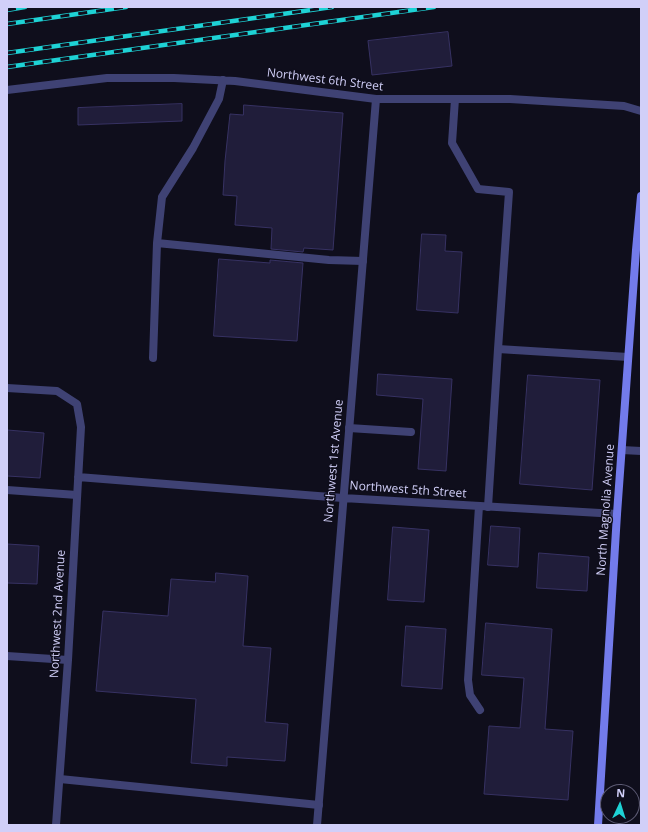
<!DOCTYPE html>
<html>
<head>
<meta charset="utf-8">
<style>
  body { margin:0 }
  #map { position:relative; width:648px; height:832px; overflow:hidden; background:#0f0e1c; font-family:"Open Sans",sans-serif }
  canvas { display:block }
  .frame { position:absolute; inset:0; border:8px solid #d1cff8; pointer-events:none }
  .north { position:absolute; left:600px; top:784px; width:40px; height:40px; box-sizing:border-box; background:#0f0e1c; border:1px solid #5d5b74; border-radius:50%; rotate:4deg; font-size:11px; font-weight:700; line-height:16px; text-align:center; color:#d1cff8 }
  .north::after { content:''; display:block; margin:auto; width:14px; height:18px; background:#1ed2d5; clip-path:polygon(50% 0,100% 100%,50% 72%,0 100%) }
</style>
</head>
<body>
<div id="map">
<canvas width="648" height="832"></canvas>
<div class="frame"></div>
<div class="north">N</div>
</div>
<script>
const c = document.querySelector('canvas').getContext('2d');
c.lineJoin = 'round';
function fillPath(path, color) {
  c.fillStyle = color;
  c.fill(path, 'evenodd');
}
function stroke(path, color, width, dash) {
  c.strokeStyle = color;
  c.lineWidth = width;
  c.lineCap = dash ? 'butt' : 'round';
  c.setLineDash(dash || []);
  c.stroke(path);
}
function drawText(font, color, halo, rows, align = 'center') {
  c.font = font + ' "Open Sans",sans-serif';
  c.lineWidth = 3;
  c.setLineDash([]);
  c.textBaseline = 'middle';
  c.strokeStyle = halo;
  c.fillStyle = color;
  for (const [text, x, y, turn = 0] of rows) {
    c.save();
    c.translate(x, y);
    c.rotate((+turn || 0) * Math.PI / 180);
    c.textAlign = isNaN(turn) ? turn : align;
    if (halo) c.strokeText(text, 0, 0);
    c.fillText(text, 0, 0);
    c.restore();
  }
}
const building = new Path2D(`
  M448,32l4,34 -80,9 -4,-34z
  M182,104v17l-104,4v-17z
  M244,105l99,8 -10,137 -29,-2 -1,4 -32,-3 1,-21 -37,-3 2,-29 -14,-1 2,-34 5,-47 13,1z
  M422,234l24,1 -1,16 17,1 -4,61 -41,-3z
  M219,259l51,4v-3l33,3 -6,78 -83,-5z
  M378,374l74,5 -6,92 -28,-2 5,-70 -46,-4z
  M528,375l72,5 -8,110 -72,-6z
  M7,430l37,3 -4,45 -33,-2z
  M491,526l29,2 -2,39 -30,-2z
  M393,527l36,3 -5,72 -36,-2z
  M7,544l32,2 -2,38 -30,-1z
  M539,553l50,4 -2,34 -50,-3z
  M216,573l32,3 -5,70 28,2 -6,74 23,2 -3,37 -58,-4v9l-36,-3 5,-64 -100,-8 7,-80 65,5 3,-37 44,3z
  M486,623l66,6 -7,100 28,2 -5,69 -84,-6 5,-68 31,2 4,-50 -42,-3z
  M406,626l40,3 -4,60 -40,-3z`);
const lane = new Path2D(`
  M7,90l100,-12h67l61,3 141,18h134l114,7 17,5
  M455,99l-3,44 26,46 31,3 -11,157
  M157,243l172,17 34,1
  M153,358l4,-115 5,-46 31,-49 26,-49 4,-19
  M349,428l62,4
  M622,450l19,1
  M7,490l70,5
  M479,506l-11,174 2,15 10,15
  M488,507l10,-158 130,8
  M60,779l259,26`);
const street = new Path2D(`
  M7,388l50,3 20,13 4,23 -13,233 -12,165
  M78,477l265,21 274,16
  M7,656l61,4
  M317,825l59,-726`);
const secondary = new Path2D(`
  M598,825l19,-311 19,-264 5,-54`);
const rail = new Path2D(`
  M7,10l18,-3
  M7,24l119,-17
  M7,53l325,-46
  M7,67l427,-60`);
const streetNames = [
  ["Northwest 6th Street",325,80,7],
  ["Northwest 1st Avenue",334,461,-85],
  ["Northwest 5th Street",408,490,4],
  ["North Magnolia Avenue",606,510,-86],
  ["Northwest 2nd Avenue",58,614,-87]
];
fillPath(building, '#201d3a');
stroke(building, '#373263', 1);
stroke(lane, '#3f4274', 8);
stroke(street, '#3f4274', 8);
stroke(secondary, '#737beb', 8);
stroke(rail, '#1ed2d5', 4.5);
stroke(rail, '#0f0e1c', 3, [9]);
drawText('12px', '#d1cff8', '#0f0e1c', streetNames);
</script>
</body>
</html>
